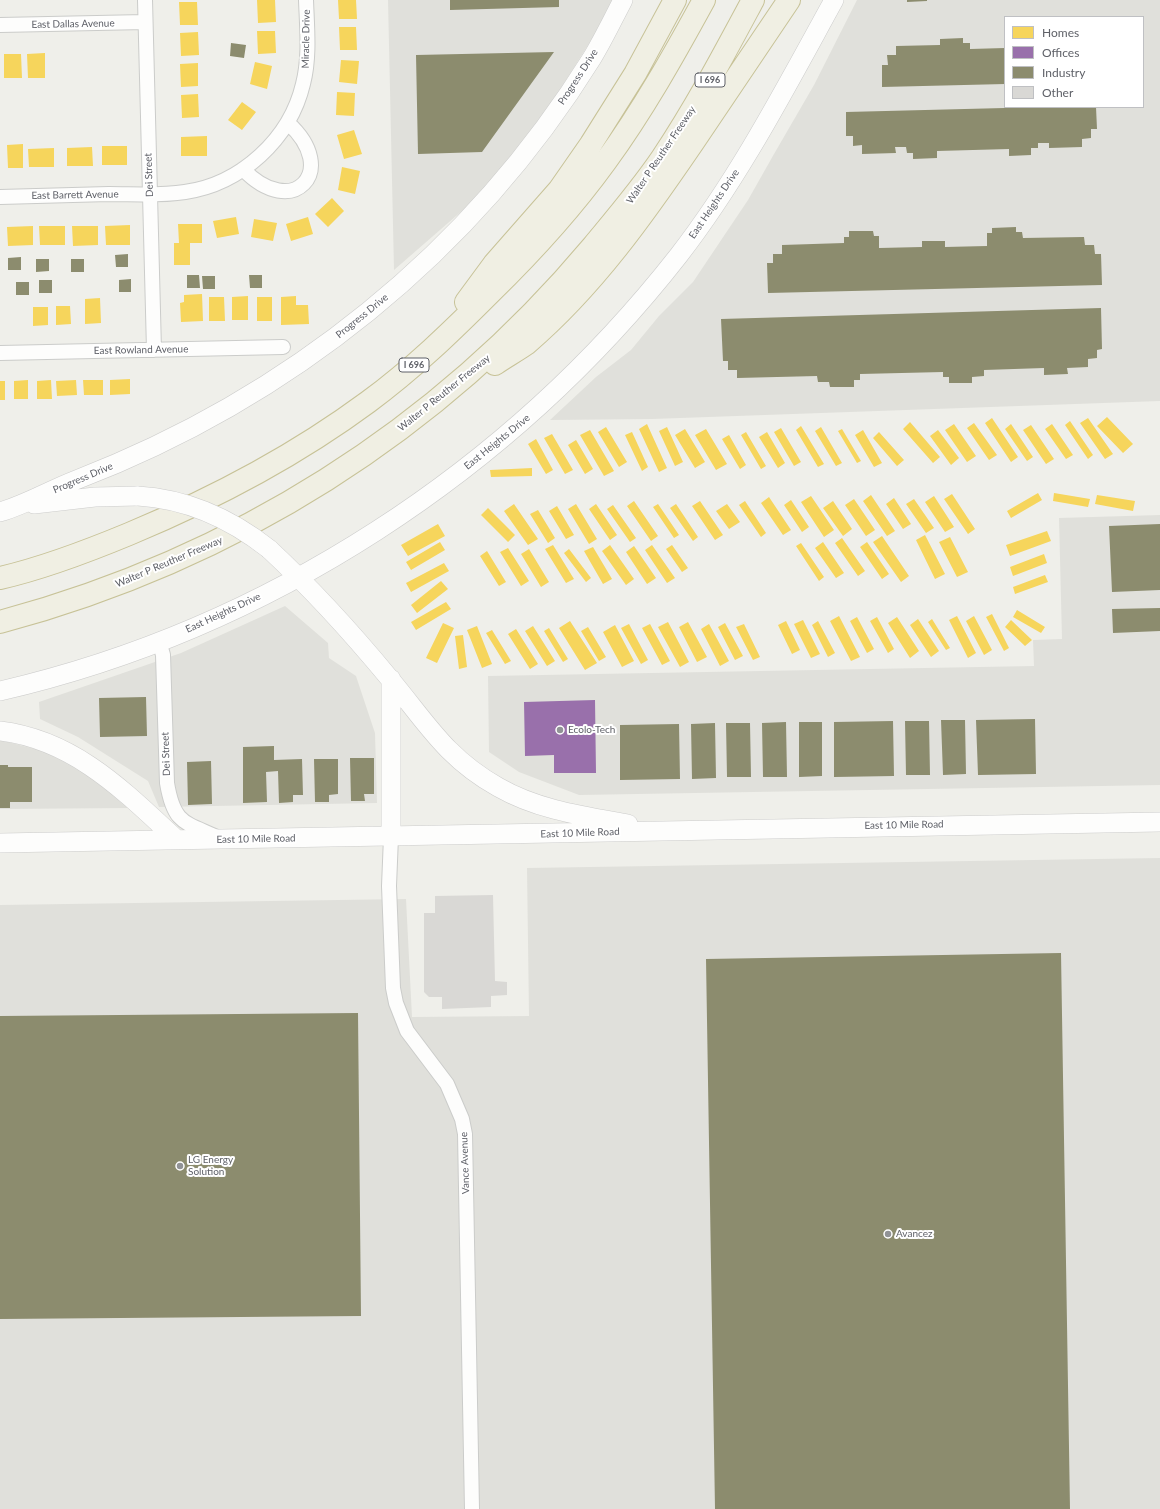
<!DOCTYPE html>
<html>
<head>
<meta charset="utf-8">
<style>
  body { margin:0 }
  #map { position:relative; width:1160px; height:1509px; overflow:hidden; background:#efefea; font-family:Lato,sans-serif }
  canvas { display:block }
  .legend { position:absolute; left:1004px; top:16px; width:140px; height:92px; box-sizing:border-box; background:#fff; border:1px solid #bfc0c3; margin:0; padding:5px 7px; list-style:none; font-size:12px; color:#5f6168 }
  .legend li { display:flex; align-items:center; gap:8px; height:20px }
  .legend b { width:20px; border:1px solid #bfc0c3 }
</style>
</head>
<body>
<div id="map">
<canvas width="1160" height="1509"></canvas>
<ul class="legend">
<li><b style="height:11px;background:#f6d55c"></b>Homes</li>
<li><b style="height:11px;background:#9970ab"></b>Offices</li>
<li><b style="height:11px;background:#8c8c6e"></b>Industry</li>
<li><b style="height:11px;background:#d9d8d5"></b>Other</li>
</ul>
</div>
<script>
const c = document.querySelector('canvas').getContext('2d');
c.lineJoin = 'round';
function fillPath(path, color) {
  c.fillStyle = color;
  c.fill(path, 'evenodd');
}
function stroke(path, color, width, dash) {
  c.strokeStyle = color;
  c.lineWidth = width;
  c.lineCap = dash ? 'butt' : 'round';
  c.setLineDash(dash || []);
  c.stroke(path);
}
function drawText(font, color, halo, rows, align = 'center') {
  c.font = font + ' Lato,sans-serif';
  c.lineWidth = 4;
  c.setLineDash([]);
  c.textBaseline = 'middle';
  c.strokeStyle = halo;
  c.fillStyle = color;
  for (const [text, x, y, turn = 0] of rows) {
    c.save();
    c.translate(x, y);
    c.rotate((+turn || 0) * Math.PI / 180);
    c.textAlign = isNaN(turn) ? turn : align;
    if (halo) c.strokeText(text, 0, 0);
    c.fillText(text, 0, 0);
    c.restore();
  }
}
const industrial = new Path2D(`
  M388,0h226l-17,31 -45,71 -37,50 -44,51 -77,67z
  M857,0h303v401l-508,18 -102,1 46,-43 35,-27 28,-34 34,-34 55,-82 26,-46 40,-69zM1005,17h138v90h-138z
  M1160,515v270l-581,10 -60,-23 -30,-20 -1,-76 546,-10 -1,-26 29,-1 -3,-121z
  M285,606l43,37 1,15 27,18 19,57 2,70 -218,4 -11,-26 -70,-44 -38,-18 -1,-17 142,-49z
  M0,740l47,12 24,11 34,23 25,22 -130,1z
  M1160,858v651h-1160v-604l406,-6 6,118 117,-1 -2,-148z`);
const homes = new Path2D(`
  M257,0h18l1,22 -18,1z
  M338,0h18l1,19h-18z
  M179,2h18l1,23h-18z
  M339,27h17l1,23h-17z
  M257,31h18l1,22 -18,1z
  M198,32l1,23 -18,1 -1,-23z
  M45,53v25h-17l-1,-24z
  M4,54h17l1,24h-18z
  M341,60l18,1 -2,23 -18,-2z
  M255,62l17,4 -5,23 -17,-5z
  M198,63v23l-17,1 -1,-23z
  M337,92l18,1 -1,23 -18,-1z
  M198,94l1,23 -17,1 -1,-23z
  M242,102l14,10 -14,18 -14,-10z
  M354,130l8,24 -18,5 -7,-24z
  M207,136v20h-26v-19z
  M23,144v24h-15l-1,-23z
  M102,146h25v19h-25z
  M92,147l1,19h-26v-18z
  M54,148v19h-25l-1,-18z
  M342,167l18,4 -5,23 -17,-4z
  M332,198l12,13 -16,16 -13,-13z
  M236,217l3,17 -22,4 -4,-17z
  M308,217l5,17 -22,7 -5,-17z
  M254,219l23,4 -4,18 -22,-4z
  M178,224h24v19h-12v22h-16v-22h5z
  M130,225v20h-24l-1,-19z
  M33,226v19l-25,1 -1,-19z
  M39,226h26v19h-25z
  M72,226h26v19l-25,1z
  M202,294l1,27 -22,1 -1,-19 4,-1v-7z
  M248,296v24h-16v-23z
  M296,296v9h12l1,19 -28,1v-28z
  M209,297h15l1,24h-16z
  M257,297h15v24h-15z
  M100,298l1,25 -16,1v-25z
  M56,306h14l1,18 -15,1z
  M33,307h15v18l-15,1z
  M130,379v15l-20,1v-15z
  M28,380v19h-14v-18z
  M51,380l1,19h-15v-18z
  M76,380l1,15 -20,1 -1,-15z
  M83,380h20v15h-19z
  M0,381h5v19h-5z
  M1107,417l26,27 -10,9 -26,-27z
  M992,418l26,39 -7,5 -26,-39z
  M1088,418l25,36 -8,5 -25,-36z
  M1070,421l23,34 -5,4 -23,-34z
  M910,422l30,35 -7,6 -30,-34z
  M974,423l23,32 -8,5 -22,-32z
  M647,424l20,44 -8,4 -20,-43z
  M954,424l22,32 -9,6 -22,-32z
  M1011,424l22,33 -6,4 -22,-32z
  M1052,424l21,31 -7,4 -21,-30z
  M1031,425l23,34 -8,5 -23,-34z
  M801,426l23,38 -6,3 -22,-37z
  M606,427l21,35 -8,5 -21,-35z
  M667,427l16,35 -8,4 -16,-35z
  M821,427l21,36 -6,3 -21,-35z
  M781,428l20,34 -7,4 -20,-34z
  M685,429l20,33 -10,6 -20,-33z
  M706,429l21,35 -11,6 -21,-35z
  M842,429l19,32 -4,2 -19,-32z
  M590,430l24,41 -10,5 -24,-41z
  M863,430l19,33 -8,4 -19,-32z
  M938,430l21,28 -8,7 -21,-29z
  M632,432l16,35 -6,4 -17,-36z
  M746,432l20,34 -5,3 -20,-34z
  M767,432l18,31 -7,5 -19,-31z
  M879,432l25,28 -7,6 -24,-28z
  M552,434l21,36 -8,4 -21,-36z
  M729,435l17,30 -6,4 -18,-30z
  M536,439l17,31 -7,4 -18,-30z
  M576,440l17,29 -8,5 -17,-29z
  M532,468v8l-41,1 -1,-7z
  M1038,493l4,7 -31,18 -4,-7z
  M1054,493l36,6 -2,8 -35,-6z
  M952,494l23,35 -7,5 -24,-35z
  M871,495l24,36 -8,5 -24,-35z
  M1097,495l38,6 -2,10 -38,-7z
  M811,496l23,34 -10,7 -23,-35z
  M934,496l20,31 -9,5 -20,-30z
  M769,497l22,33 -8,5 -22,-32z
  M894,498l17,26 -8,5 -17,-25z
  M854,499l21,31 -9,6 -21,-31z
  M914,499l20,29 -8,5 -20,-29z
  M791,500l18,27 -7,5 -18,-27z
  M634,501l24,35 -7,5 -24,-35z
  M700,501l23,34 -8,5 -23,-34z
  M745,501l21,32 -5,4 -22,-32z
  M833,501l19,28 -9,7 -20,-28z
  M514,504l24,35 -10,6 -24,-34z
  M576,504l21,35 -8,5 -21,-35z
  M596,504l21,31 -7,5 -21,-31z
  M658,504l21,31 -5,3 -21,-31z
  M676,504l22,33 -5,4 -23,-33z
  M727,504l13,18 -11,7 -13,-18z
  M613,505l23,33 -6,4 -23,-33z
  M557,506l17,29 -8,4 -17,-28z
  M488,508l27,27 -7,7 -27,-27z
  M538,510l17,28 -7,5 -18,-29z
  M438,524l7,12 -37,20 -7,-11z
  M1047,531l4,10 -41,15 -4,-11z
  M925,535l20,39 -10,5 -19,-39z
  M882,536l27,40 -8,6 -28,-40z
  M950,537l18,35 -11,5 -18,-35z
  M842,538l23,33 -7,5 -23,-33z
  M440,542l5,8 -34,20 -5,-8z
  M823,542l21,31 -8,5 -21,-30z
  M867,542l22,32 -7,5 -22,-32z
  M801,543l23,34 -5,4 -23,-35z
  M553,545l21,34 -8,4 -21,-34z
  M610,545l24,34 -8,6 -24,-34z
  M652,545l23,33 -8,5 -22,-33z
  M672,545l16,23 -6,4 -16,-23z
  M634,546l22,32 -9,6 -21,-32z
  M593,547l19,32 -9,5 -19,-33z
  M508,548l21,33 -8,5 -21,-34z
  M529,549l20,33 -8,5 -20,-33z
  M569,549l22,29 -5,4 -22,-29z
  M487,551l19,31 -7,4 -19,-30z
  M1044,554l3,9 -34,13 -3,-9z
  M444,563l5,8 -38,21 -5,-9z
  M1045,575l3,7 -33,12 -2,-7z
  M441,581l7,8 -31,24 -6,-8z
  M446,602l5,7 -35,21 -5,-8z
  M1017,610l28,17 -4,6 -28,-16z
  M992,614l17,34 -5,3 -18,-34z
  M839,616l21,41 -9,4 -21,-40z
  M957,616l19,37 -8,5 -19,-38z
  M974,616l18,34 -8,5 -18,-34z
  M857,617l17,32 -7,4 -17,-32z
  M877,617l17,32 -6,4 -18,-32z
  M897,617l22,34 -9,7 -22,-35z
  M918,619l21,32 -8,6 -21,-32z
  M932,619l18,29 -4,2 -18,-28z
  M803,620l17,34 -9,4 -17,-34z
  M1011,620l21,20 -7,6 -20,-19z
  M570,621l27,42 -12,7 -26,-42z
  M786,621l14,29 -8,4 -14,-29z
  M818,621l17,32 -7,4 -16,-32z
  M668,622l21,40 -9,5 -22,-40z
  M688,622l19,35 -10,5 -18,-35z
  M443,623l11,5 -17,35 -11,-5z
  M725,623l18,33 -8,4 -17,-33z
  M629,624l19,36 -7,4 -20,-36z
  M650,624l20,37 -8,4 -20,-37z
  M709,624l20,37 -9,5 -19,-37z
  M744,624l16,33 -7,3 -17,-33z
  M615,625l19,36 -12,6 -19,-35z
  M477,626l15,38 -10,4 -15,-38z
  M533,626l22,35 -8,5 -22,-35z
  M588,627l18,30 -7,4 -18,-30z
  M549,628l19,31 -5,3 -19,-31z
  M516,629l22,35 -8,5 -22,-35z
  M492,630l19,31 -6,3 -19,-31z
  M463,635l4,32 -8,2 -4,-33z`);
const offices = new Path2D(`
  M595,700l1,73h-42v-18l-29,1 -1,-54z`);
const industry = new Path2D(`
  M450,0h109v7l-109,3z
  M907,0h20v1l-20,1z
  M963,38v5h7v6l35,-1v36l-123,3v-22h6l-1,-10h9v-9l44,-1v-6z
  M231,43l15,2 -2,13 -14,-2z
  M554,52l-72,100 -64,2 -2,-99z
  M1044,107h52l1,22h-6v9l-9,1v8l-33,1v-5h-11v5h-7v7l-22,1v-7l-72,2v7l-24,1v-6h-6l-1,-6h-11l1,6 -34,1v-9l-9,1v-10h-7v-24z
  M1016,227v5h6l1,6 61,-1 1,8h9l1,9h6l1,31 -334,8 -1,-30h6v-9h9v-9l62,-2v-6h5v-6h24l1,5h5v12l43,-1v-6h23v6l42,-1v-13h5v-5z
  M128,254v13h-12l-1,-12z
  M21,257v13h-13v-12z
  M36,259h13v12l-13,1z
  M71,259h13v13h-13z
  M187,275h12l1,13h-13z
  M249,275h13v13h-12z
  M202,276h13v13h-12z
  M131,279v13h-12v-12z
  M39,280h13v13h-13z
  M16,282h13v13h-13z
  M1101,308l1,41 -5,1v8l-9,1v8l-21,1 1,6 -24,1v-7l-60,2v6l-12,1v6h-23v-6h-6v-5l-83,2v6h-6v7h-24l-1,-5h-11l-1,-6 -80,2v-8h-9v-9h-5l-2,-42z
  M1160,524v66l-48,2 -3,-66z
  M1160,608v23l-47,2 -1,-24z
  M146,697l1,39 -47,1 -1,-39z
  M1035,719l1,55 -58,1 -2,-55z
  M941,720h24l1,54 -23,1z
  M893,721l1,55 -60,1v-55z
  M905,721h24l1,54h-24z
  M786,722l1,55h-24l-1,-54z
  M799,722h23v54l-23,1z
  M715,723l1,55 -24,1 -1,-55z
  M726,723h24l1,54h-24z
  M679,724l1,55 -60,1v-55z
  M274,746v14l28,-1 1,36h-10v7l-14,1 -1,-32 -12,1 1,30 -24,1v-56z
  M350,758h24v36h-10l1,7h-14z
  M314,759h24v35l-9,1v7h-14z
  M211,761l1,43 -24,1 -1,-43z
  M0,765h8v2h24v35h-22v6h-10z
  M1061,953l9,556h-355l-9,-550z
  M358,1013l3,303 -361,3v-303z`);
const building = new Path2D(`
  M493,895l2,86 12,1v13l-16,1v11l-49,2v-12h-13l-5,-5v-79h11v-17z`);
const street = new Path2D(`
  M145,0l9,350
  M0,25l145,-3
  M243,169c49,52 98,2 45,-46
  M0,197c36,-1 73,-2 109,-3 25,0 51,2 76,-2 56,-8 105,-53 118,-108 7,-27 4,-56 3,-84
  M0,353l283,-6
  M159,641l4,14 4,128c7,42 18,39 52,55
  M391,837l-2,49 4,102 3,15 11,28 40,53 15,35 3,15 7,375`);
const secondary = new Path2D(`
  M34,504l61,-7 43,-1
  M0,512c27,-8 50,-22 76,-32 213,-82 395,-227 516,-422 11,-18 21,-39 31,-58
  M269,549c43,40 83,84 121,130 36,43 56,79 108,108 40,23 85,29 130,37
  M0,691c268,-62 510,-220 679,-436 61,-79 107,-168 155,-255
  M0,731c75,9 125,61 177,109
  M391,837v-158
  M0,843l1160,-21`);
const highway = new Path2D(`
  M466,302l28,-38 65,-74 32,-46 44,-70 40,-74
  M495,364c10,-7 21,-13 31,-20 67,-57 119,-131 168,-203 32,-47 63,-94 95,-141
  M0,578c44,-10 88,-27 129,-44 84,-35 166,-78 239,-132 45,-33 84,-71 123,-110 42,-41 81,-84 115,-131 37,-51 68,-106 98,-161
  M0,622c234,-63 438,-191 593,-376 24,-29 48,-57 69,-88 34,-51 62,-104 91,-158`);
const secondaryBridge = new Path2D(`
  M138,496c49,3 93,23 131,53`);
const markers = [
  [560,730,4,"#919396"],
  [180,1166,4,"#919396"],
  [888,1234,4,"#919396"]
];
const shields = [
  [710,80,30],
  [414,365,30]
];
const shieldNames = [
  ["I 696",710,80],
  ["I 696",414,365]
];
const streetNames = [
  ["East Dallas Avenue",73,24,-1],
  ["Miracle Drive",306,39,-89],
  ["Progress Drive",578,77,-57],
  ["Walter P Reuther Freeway",661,155,-56],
  ["Dei Street",149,175,-92],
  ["East Barrett Avenue",75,195,-1],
  ["East Heights Drive",714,204,-56],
  ["Progress Drive",362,316,-39],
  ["East Rowland Avenue",141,350,-1],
  ["Walter P Reuther Freeway",444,393,-39],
  ["East Heights Drive",497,442,-39],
  ["Progress Drive",83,478,-23],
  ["Walter P Reuther Freeway",169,562,-23],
  ["East Heights Drive",223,613,-25],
  ["Dei Street",166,754,-92],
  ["East 10 Mile Road",904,825,-1],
  ["East 10 Mile Road",580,833,-2],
  ["East 10 Mile Road",256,839,-1],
  ["Vance Avenue",465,1163,-92]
];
const poiNames = [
  ["Ecolo-Tech",568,730],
  ["LG Energy",188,1160],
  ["Solution",188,1172],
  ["Avancez",896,1234]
];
fillPath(industrial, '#e0e0db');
fillPath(homes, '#f6d55c');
fillPath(offices, '#9970ab');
fillPath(industry, '#8c8c6e');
fillPath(building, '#d9d8d5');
stroke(street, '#cbccca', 16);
stroke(secondary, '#cccccb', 20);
stroke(highway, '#c7c297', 24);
stroke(street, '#fdfdfc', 14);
stroke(secondary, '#fdfdfc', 19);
stroke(highway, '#f0efe3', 22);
stroke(secondaryBridge, '#cccccb', 20, []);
stroke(secondaryBridge, '#fdfdfc', 19);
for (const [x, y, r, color] of markers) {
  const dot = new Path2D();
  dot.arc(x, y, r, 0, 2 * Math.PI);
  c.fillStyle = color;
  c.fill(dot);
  stroke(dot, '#fff', 1.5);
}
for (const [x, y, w] of shields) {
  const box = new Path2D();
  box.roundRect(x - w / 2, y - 7, w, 14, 3);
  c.fillStyle = '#fff';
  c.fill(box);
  stroke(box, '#5f6168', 1);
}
drawText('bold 9px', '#5f6168', null, shieldNames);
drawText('10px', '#5f6168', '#fff', streetNames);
drawText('10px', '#5f6168', '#fff', poiNames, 'left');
</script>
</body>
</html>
